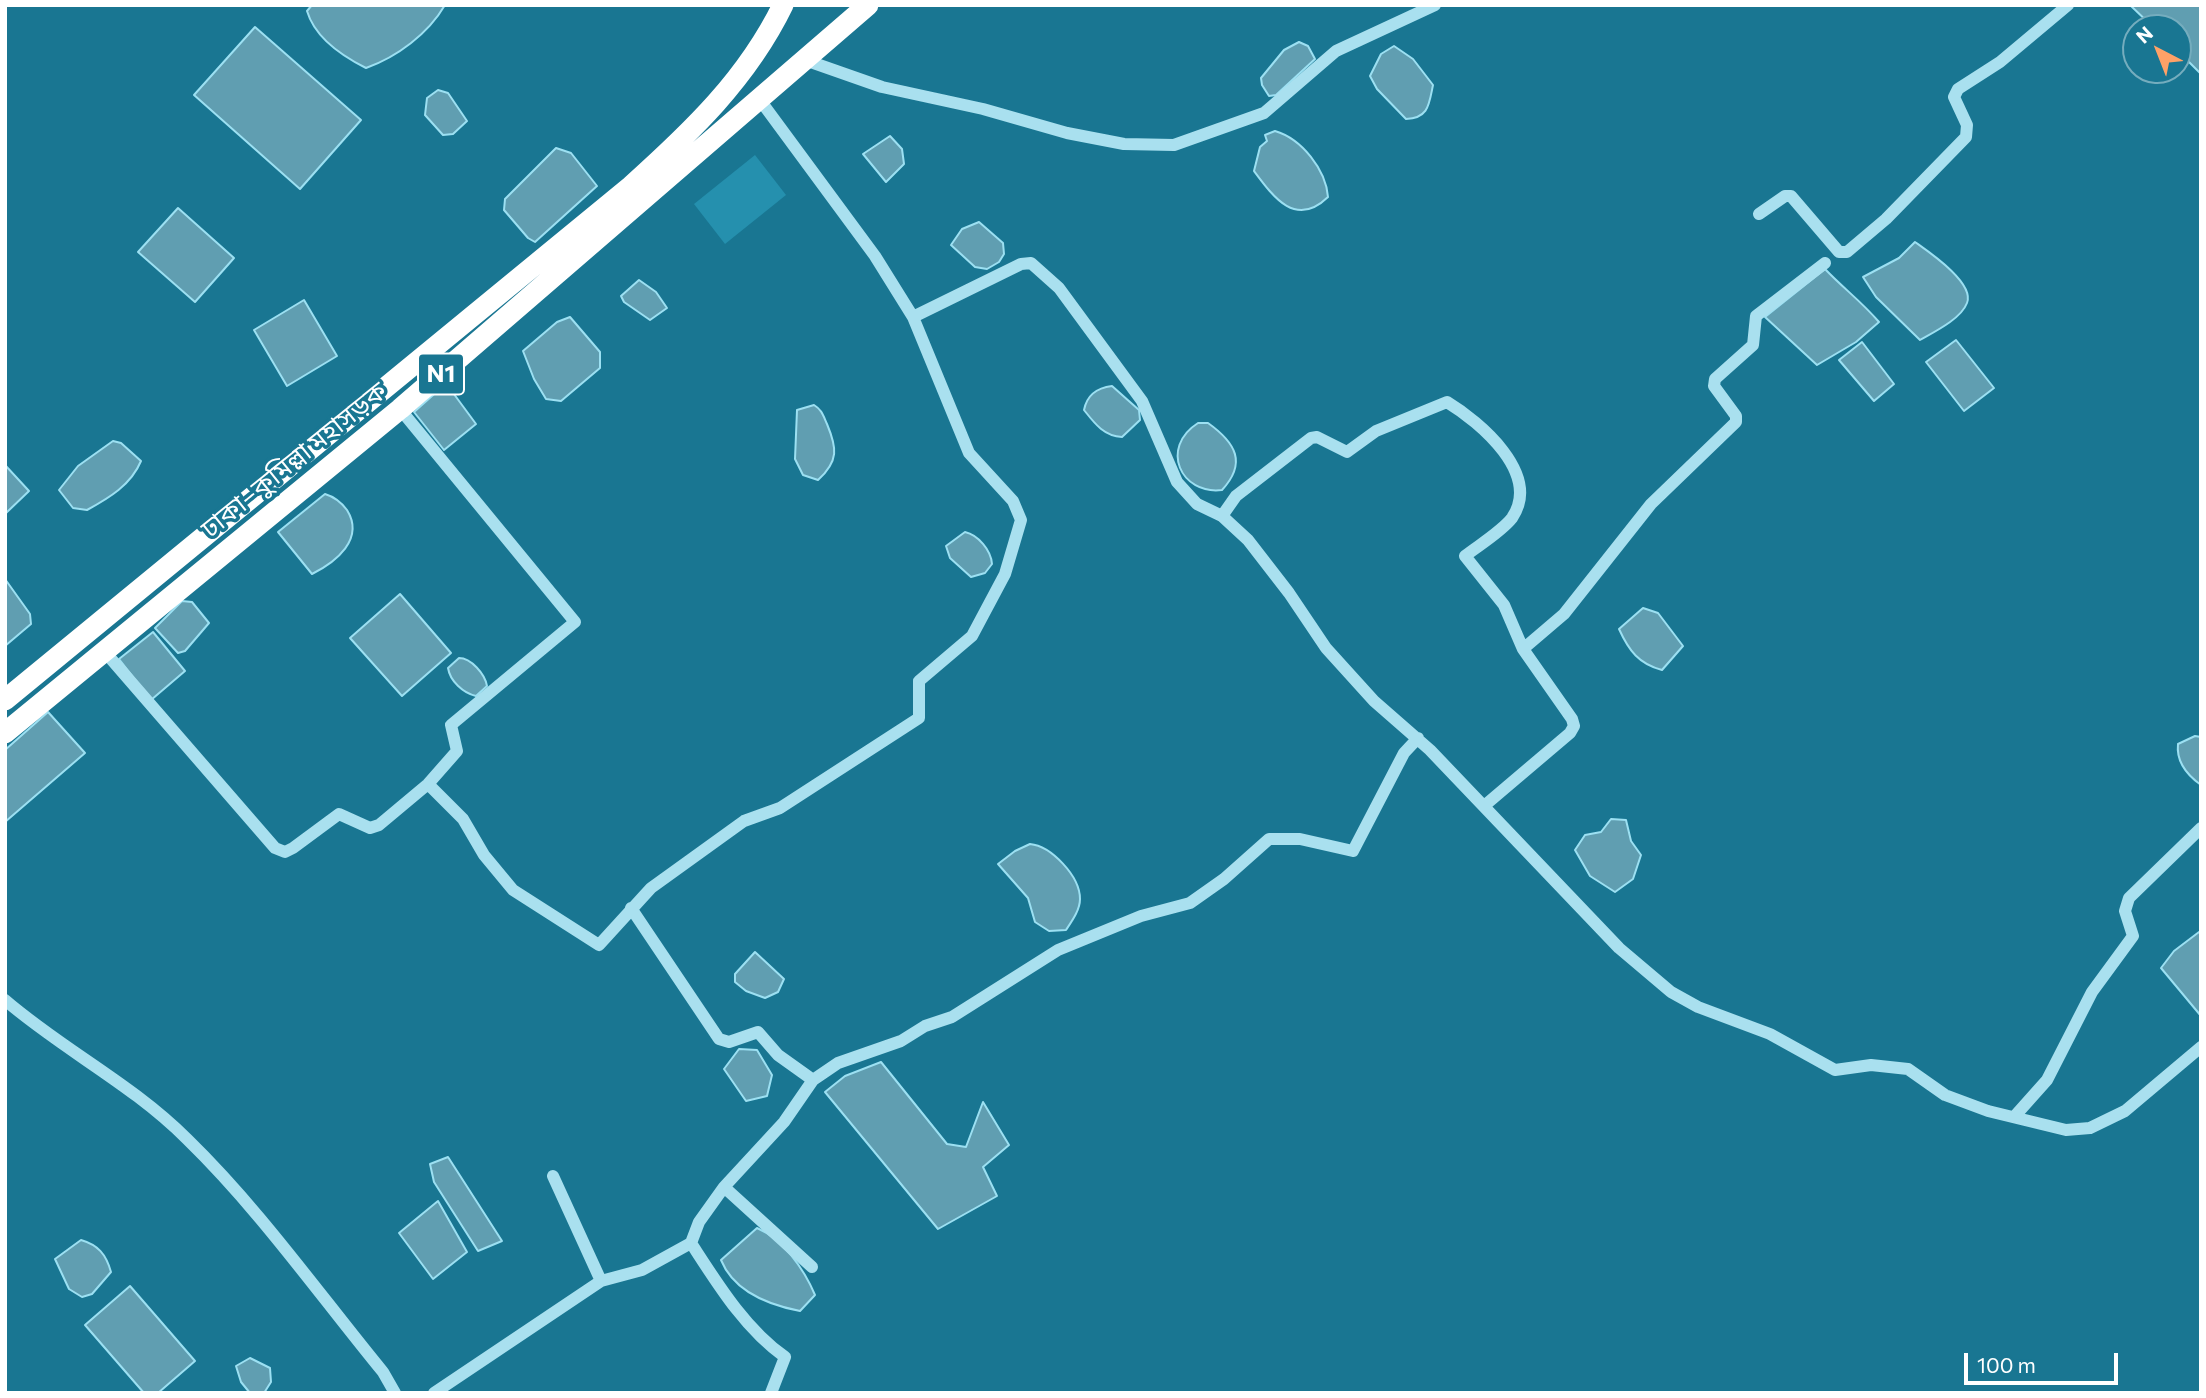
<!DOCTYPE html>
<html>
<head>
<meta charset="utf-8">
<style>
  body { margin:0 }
  #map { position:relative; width:2206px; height:1398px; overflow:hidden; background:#197692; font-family:Commissioner,sans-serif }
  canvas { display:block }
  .frame { position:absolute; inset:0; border:7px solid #fff; pointer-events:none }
  .north { position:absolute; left:2122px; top:14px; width:70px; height:70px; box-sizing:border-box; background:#197692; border:2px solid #75adbe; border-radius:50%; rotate:318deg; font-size:19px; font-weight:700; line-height:28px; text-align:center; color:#fff }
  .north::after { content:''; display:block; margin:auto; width:24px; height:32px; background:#ffa167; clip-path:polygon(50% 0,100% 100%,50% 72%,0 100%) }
  .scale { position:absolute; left:1964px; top:1353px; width:154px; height:32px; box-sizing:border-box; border:4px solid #fff; border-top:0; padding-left:9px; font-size:21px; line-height:24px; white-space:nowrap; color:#fff; -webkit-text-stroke:5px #197692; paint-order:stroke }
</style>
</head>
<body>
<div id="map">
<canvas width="2206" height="1398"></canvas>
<div class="frame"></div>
<div class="north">N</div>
<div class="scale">100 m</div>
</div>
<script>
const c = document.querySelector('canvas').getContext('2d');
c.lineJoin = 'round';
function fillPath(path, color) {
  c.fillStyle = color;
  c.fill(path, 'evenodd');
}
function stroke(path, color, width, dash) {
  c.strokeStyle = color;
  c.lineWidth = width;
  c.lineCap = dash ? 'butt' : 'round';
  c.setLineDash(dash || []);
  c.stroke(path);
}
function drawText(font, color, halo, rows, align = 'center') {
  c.font = font + ' Commissioner,"Noto Sans Bengali",sans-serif';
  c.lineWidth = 7;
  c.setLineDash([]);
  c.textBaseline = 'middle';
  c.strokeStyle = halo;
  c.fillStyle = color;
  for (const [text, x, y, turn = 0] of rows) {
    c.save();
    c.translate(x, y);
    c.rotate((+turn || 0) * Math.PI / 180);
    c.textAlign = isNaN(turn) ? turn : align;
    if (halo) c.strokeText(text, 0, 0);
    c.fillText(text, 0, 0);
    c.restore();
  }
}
const green = new Path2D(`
  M755,155l31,40 -61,49 -31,-40z`);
const water = new Path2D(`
  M312,5h133c-17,29 -48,52 -79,63 -24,-12 -51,-30 -59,-57z
  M2130,5h71v69l-23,-23v-23h-24z
  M255,27l106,93 -61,69 -106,-94z
  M1299,42l9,4 7,13 -39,36 -7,1 -7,-11 -1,-7 23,-28z
  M1394,46l19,13 20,26c-4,19 -4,33 -27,34l-29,-30 -7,-13 11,-22z
  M438,90l10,3 19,28 -14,13 -10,1 -18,-20 2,-17z
  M1275,131c27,8 51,39 53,66 -32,31 -54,1 -74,-26l6,-24 7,-6 -2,-6z
  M890,136l12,13 2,15 -18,18 -23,-28z
  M556,148l15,5 26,33 -62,56 -7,-4 -24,-28 1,-11z
  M178,208l56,50 -39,44 -57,-50z
  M979,222l24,21 1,11 -5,8 -12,7 -12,-2 -24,-22 11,-16z
  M1915,242c14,10 60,41 52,61 -6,16 -33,29 -47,37l-44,-43 -13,-20 36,-19z
  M1825,269c18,19 37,33 54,53l-23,20 -39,23 -52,-48z
  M639,280l17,12 11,16 -17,12 -26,-18 -3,-6z
  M304,300l33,56 -50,30 -33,-56z
  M570,317l30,35v16l-39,33 -15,-2 -12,-20 -11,-28 34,-29z
  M1956,340l38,48 -30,23 -38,-49z
  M1862,342l32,42 -20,17 -35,-41z
  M448,386l28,38 -32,26 -30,-38 27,-24z
  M1112,386l27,24 1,10 -18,17c-18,-1 -27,-13 -38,-27 3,-15 12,-22 28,-24z
  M814,405c8,5 9,10 13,19 10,24 12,37 -9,56l-15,-5 -8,-16 2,-49z
  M1198,423h10c28,20 39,40 14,67 -41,5 -63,-42 -24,-67z
  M113,441l8,2 20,18c-10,24 -32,37 -54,49l-14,-2 -14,-18 19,-24z
  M5,465l24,26 -24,23z
  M325,494c10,3 16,8 22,16 18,29 -11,52 -35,64l-34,-42z
  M965,532c13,3 26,18 27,32l-7,9 -14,4 -21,-19 -4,-12z
  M5,579l25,35 1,10 -26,22z
  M400,594l51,59 -49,43 -52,-58z
  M182,601l10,1 17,21 -24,28 -7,2 -23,-25z
  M1643,608l15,5 25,33 -21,24c-23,-6 -33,-19 -43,-41z
  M153,632l32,39 -34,29 -32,-41z
  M459,658c12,0 26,16 28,28l-11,10c-13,-3 -26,-15 -28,-28z
  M48,712l37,41 -80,69v-72z
  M2195,736l6,1v48c-14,-10 -25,-23 -23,-41z
  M1611,819l15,1 5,21 10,14 -8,24 -18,13 -25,-16 -15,-26 10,-15 16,-3z
  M1030,844c21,2 50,32 50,55 0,11 -8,22 -14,31l-17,1 -14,-9 -7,-24 -30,-34 17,-13z
  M2199,932l2,2v82l-40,-48 13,-17z
  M755,952l29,27 -6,13 -13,6 -19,-7 -11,-9v-8z
  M739,1049l18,1 15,25 -5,21 -21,5 -22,-32z
  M881,1062l66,82 19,3 17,-45 26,43 -26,22 14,29 -59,33 -113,-137 20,-16z
  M448,1157l54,84 -24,10 -44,-69 -4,-18z
  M438,1201l29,51 -34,27 -34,-46z
  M757,1228c26,11 47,41 58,67l-15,16c-31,-6 -66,-19 -79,-51z
  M81,1240c17,5 25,14 30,32l-19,22 -10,3 -13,-8 -14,-30z
  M130,1286l65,75 -37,32h-14l-59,-68z
  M250,1358l20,10 1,14 -7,11h-14l-9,-11 -5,-16z`);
const minor = new Path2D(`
  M805,60l77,27 101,22 84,24 57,11 50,1 90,-32 72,-62 99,-46
  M1759,214l26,-18h6l48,56h8l39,-33 80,-82 1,-12 -13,-28 4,-8 42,-27 68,-57
  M913,317l108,-53 10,-1 28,25 83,113 35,81 20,22 25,12 26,24 41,53 37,55 48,53 56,49 189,198 52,44 27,15 72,27 65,36 36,-5 37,4 37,26 43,16 78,19 24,-2 35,-17 76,-64
  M1222,516l14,-20 75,-58 6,-1 30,15 29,-21 71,-29c33,20 95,72 65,116 -11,14 -33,27 -47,38l39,49 19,44 49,70 2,7 -4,7 -86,73
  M1523,649l41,-35 87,-110 85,-82v-6l-22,-30 1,-7 38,-34 3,-29 69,-53
  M105,652l170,196 10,4 8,-4 46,-34 31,14 9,-3 49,-41 29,-33 -6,-26 124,-103 -175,-213
  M428,784l35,35 21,36 29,35 86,55 52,-57 93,-67 36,-13 139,-90v-37l53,-45 33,-62 16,-54 -8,-19 -44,-48 -56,-136 -38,-61 -115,-156
  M631,908l88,131 10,3 29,-10 20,23 35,25
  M5,1000c58,50 127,84 182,139 72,70 132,155 196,233l12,21
  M2014,1117l33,-37 45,-88 41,-56 -8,-25 4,-13 72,-70
  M553,1176l48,105
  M724,1187l88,80
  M691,1243l8,-21 25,-35 60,-65 29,-42 25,-17 63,-22 24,-15 27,-9 106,-67 83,-34 49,-13 34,-24 45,-40h31l53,12 51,-98 14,-15
  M434,1393l167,-112 41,-11 49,-27c26,40 54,86 94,114l-14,36`);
const highway = new Path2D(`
  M5,700l626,-514c60,-54 116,-107 152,-181
  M5,733l395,-324 468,-404`);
const shields = [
  [441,374,46]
];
const shieldNames = [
  ["N1",441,374]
];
const streetNames = [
  ["ঢাকা–কুমিল্লা মহাসড়ক",294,460,-39]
];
fillPath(green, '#2590ae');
fillPath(water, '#609eb1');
stroke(water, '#9ce0f2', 2);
stroke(minor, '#a9e0ef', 12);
stroke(highway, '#fff', 21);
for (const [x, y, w] of shields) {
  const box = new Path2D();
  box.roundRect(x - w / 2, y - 20.5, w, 41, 5);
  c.fillStyle = '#197692';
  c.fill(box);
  stroke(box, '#fff', 2);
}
drawText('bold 24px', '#fff', null, shieldNames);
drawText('26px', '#fff', '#197692', streetNames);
</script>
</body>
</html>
